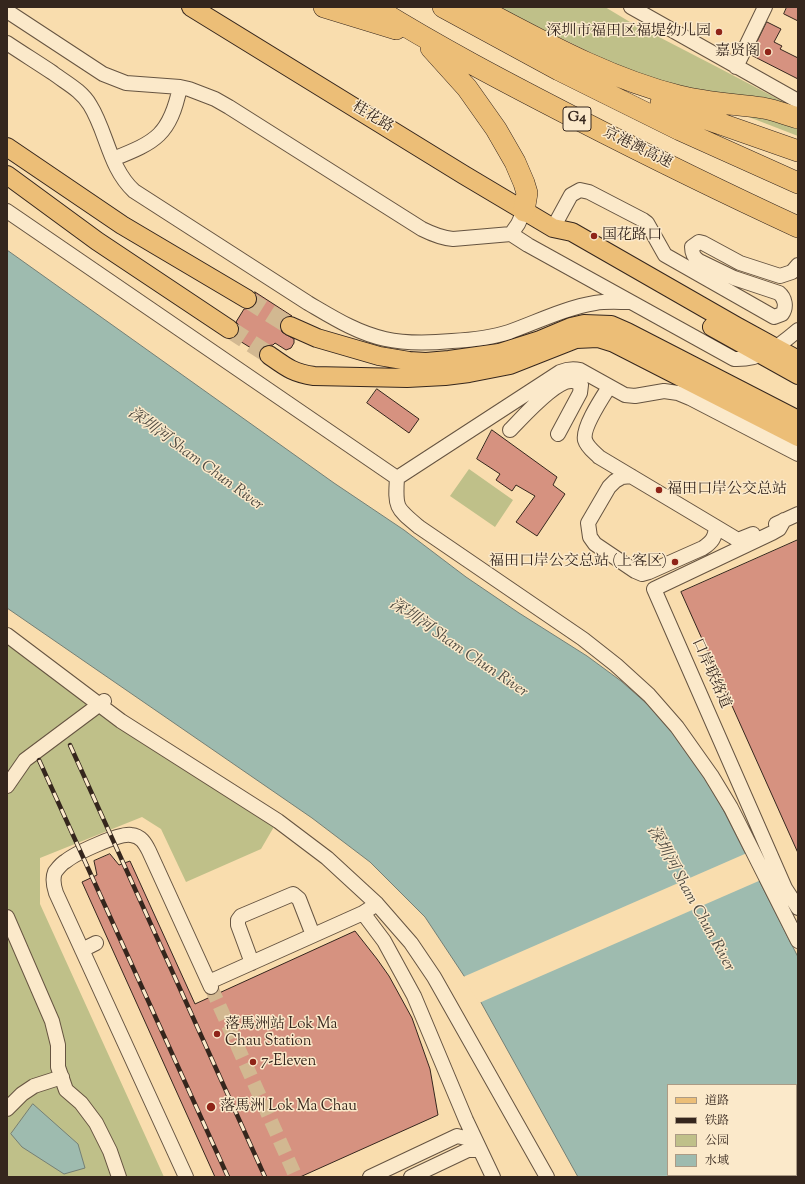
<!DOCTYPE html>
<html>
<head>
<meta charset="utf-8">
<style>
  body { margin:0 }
  #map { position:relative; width:805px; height:1184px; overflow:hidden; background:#f9ddae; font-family:"Sorts Mill Goudy","Noto Serif SC",serif }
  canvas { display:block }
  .frame { position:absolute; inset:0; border:8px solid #35261d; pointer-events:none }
  .legend { position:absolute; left:667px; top:1084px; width:130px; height:92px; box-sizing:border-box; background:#fbe9ca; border:1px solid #ac9b85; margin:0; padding:5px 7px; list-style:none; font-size:12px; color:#35261d }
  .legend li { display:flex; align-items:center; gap:8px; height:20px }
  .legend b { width:20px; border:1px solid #ac9b85 }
</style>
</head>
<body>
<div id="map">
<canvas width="805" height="1184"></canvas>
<div class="frame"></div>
<ul class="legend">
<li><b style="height:5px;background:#ecbe77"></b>道路</li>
<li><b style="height:5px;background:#35261d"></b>铁路</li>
<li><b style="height:11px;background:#bfc089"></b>公园</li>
<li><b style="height:11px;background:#9ebbaf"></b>水域</li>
</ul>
</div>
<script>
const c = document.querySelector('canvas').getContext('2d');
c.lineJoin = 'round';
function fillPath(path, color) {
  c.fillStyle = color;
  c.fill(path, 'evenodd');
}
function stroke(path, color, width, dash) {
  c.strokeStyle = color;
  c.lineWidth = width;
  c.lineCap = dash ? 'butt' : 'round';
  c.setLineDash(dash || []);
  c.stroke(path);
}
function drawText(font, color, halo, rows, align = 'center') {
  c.font = font + ' "Sorts Mill Goudy","Noto Serif SC",serif';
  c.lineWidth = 3;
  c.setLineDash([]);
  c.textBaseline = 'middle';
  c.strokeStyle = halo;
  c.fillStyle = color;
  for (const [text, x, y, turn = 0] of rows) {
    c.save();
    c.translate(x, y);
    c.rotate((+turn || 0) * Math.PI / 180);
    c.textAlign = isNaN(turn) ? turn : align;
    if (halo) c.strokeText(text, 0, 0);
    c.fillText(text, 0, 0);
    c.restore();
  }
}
const green = new Path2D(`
  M498,7h107l25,15 89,46 74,39 5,5v24l-176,-68z
  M469,469l44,31 -18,27 -45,-31z
  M7,635l268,190 -14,24 -75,33 -25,-53 -19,-12 -102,41v46l124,273h-157z`);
const water = new Path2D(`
  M7,250l327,233 70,47 62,47 53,36 68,43 34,25 43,38 46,65 88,173v220h-220l-100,-180 -53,-80 -55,-55 -58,-44 -305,-210zM668,1085h128v90h-128z
  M33,1104l45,40 7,24 -21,6 -42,-27 -11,-13z`);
const pier = new Path2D(`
  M747,853l14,27 -282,123 -16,-26z`);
const building = new Path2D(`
  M787,7h11v14l-14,-7z
  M767,22l14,7 -7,13 8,4 -2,3 18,9v21l-47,-24z
  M255,292l37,24 -8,2 -4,4v5l2,5 12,7v4l-3,5 -5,2 -11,-7 -2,2 -9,1 -3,3 -2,4 -24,-15 3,-4 1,-4v-5l-3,-3 8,-13 8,-1 4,-4 1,-5z
  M377,389l42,30 -10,14 -42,-30z
  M492,430l65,47 -4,8 12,9 -28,42 -21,-14 19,-26 -19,-11 -4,6 -16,-11 4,-6 -23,-15z
  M798,540v313l-117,-261z
  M110,854l9,11 11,-4 65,143 160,-73 22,28 12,17 23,42 18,51 8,46 -138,62h-85l-133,-295 15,-7 -3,-14z`);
const minorTunnel = new Path2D(`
  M211,987l85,190`);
const majorTunnel = new Path2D(`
  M247,299l43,27
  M229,329l40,26`);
const minor = new Path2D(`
  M631,7l167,94
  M7,11l96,63 23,9 54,4 9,2 26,10 14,8 193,122c10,5 19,9 31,10l58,-5 17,11 206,114c28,1 44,-12 64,-29
  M7,43c15,10 31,20 46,30 13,10 28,17 37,32 17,27 19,63 44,86l174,112c24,14 49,30 77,36 22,5 45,4 67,2 18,-1 39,-3 57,-9 28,-10 56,-24 86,-29 11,-2 23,-1 34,-1
  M736,67l29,-60
  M113,159c43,-17 57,-24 67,-72
  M7,211l390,267
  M553,228l18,-33 9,-5 9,2 54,28 4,3 18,32 109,62 8,-3c5,-7 3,-16 -3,-21l-45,-15 -35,-17c-6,-4 -7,-8 -7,-14l7,-5 4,1 37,20 40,13 12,-4 6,-7
  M511,234l7,-10 6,-13
  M609,387c-7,11 -27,41 -24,53 2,7 9,12 14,17l139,83 15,-6
  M510,430c13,-13 45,-50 62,-49 3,0 6,2 9,4l-1,8 -22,41
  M798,454l-108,-56 -12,-5 -14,-2 -29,5 -10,-1 -45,-25c-8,-2 -13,-1 -20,2l-163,106c-2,30 -1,30 22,49l164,112 33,26 33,30 28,32 34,48 20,33 67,133
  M631,476l-9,1 -7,4 -6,6 -21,36 2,14 5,7 40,27 7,3 7,-2 54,-24c9,-6 12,-10 13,-21
  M784,520l-5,9 -7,4 -118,56 131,299 13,20
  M776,524l22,-10
  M7,635l114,86 157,100 49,37 50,46 34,39 23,34 113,200
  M7,786l18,-26 79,-59
  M377,904l-14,9 21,28 30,55 52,124 27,57
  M7,917l45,104 6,24v22l8,23 15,13 15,20 14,28 9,26
  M82,950l14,-7
  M252,963l-14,-38v-5l3,-4 52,-22 6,5 14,36
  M209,982l154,-69
  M7,1109l15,-15 12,-8 28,-9
  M186,1177l-130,-284c-2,-6 -4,-14 -1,-21 3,-4 7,-9 11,-11 10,-8 53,-28 65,-26 10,1 14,8 18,16l62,136
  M370,1177l87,-41 13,3 8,9
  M411,1177l57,-27h12`);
const major = new Path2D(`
  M191,7l273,168 89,53 19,4 164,94 62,34
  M7,147l115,78 125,74
  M7,175l90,66 132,88
  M290,326l27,12 62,18 30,5 17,1 23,-2 50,-7 41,-13 31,-13 13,-3 27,1 16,7 171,88
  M712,327l86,48
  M269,355c17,12 24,18 45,21l93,2 38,-2 24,-3 41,-8 66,-26 22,-1 16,5 184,94`);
const highway = new Path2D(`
  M324,7l72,22
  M374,7c64,40 131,75 199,110 74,38 149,75 225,110
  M443,7l116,63 121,60 118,53
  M477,7c65,34 130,71 202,89 27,7 56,8 84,12 12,2 24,7 35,10
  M431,48l36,40 29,41 19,33 9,21 3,10 -3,18
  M661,103l137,48`);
const rail = new Path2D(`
  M70,745l195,432
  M39,760l189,417`);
const markers = [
  [719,32,4,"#8f2418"],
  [768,52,4,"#8f2418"],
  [594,236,4,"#8f2418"],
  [659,490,4,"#8f2418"],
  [675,562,4,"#8f2418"],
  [217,1034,4,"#8f2418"],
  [253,1062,4,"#8f2418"],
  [211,1107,5,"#8f2418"]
];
const shields = [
  [577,119,28]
];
const shieldNames = [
  ["G4",577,119]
];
const poiNames = [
  ["深圳市福田区福堤幼儿园",711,32,"right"],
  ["嘉贤阁",760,52,"right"],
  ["国花路口",602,236],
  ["福田口岸公交总站",667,490],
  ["福田口岸公交总站 (上客区)",667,562,"right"],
  ["落馬洲站 Lok Ma",225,1025],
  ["Chau Station",225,1042],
  ["7-Eleven",261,1062],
  ["落馬洲 Lok Ma Chau",220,1107]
];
const streetNames = [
  ["桂花路",372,118,31],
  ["京港澳高速",637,149,26],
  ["口岸联络道",710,674,66]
];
const waterNames = [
  ["深圳河 Sham Chun River",195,460,36],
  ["深圳河 Sham Chun River",458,649,34],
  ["深圳河 Sham Chun River",690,899,61]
];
fillPath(green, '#bfc089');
fillPath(water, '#9ebbaf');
stroke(water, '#747f75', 1);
fillPath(pier, '#f9ddae');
fillPath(building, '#d69280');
stroke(building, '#35261d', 1);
stroke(minorTunnel, '#d2b891', 14, [14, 7]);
stroke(majorTunnel, '#d2b891', 18, [18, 9]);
stroke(minor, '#665441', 16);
stroke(major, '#35261d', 20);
stroke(highway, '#35261d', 22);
stroke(minor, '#fbe9ca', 14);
stroke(major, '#ecbe77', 18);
stroke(highway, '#ecbe77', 21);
stroke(rail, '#35261d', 4.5);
stroke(rail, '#fbe9ca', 3, [9]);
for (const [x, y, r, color] of markers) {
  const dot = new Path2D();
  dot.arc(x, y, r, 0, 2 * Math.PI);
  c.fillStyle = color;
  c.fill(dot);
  stroke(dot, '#fbe9ca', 1.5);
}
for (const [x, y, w] of shields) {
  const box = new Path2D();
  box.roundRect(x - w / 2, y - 12, w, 24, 3);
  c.fillStyle = '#fbe9ca';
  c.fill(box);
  stroke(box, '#35261d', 1);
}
drawText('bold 14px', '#35261d', null, shieldNames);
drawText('15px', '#35261d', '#fbe9ca', poiNames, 'left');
drawText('15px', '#35261d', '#fbe9ca', streetNames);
drawText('italic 16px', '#4f4b42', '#fbe9ca', waterNames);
</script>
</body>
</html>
